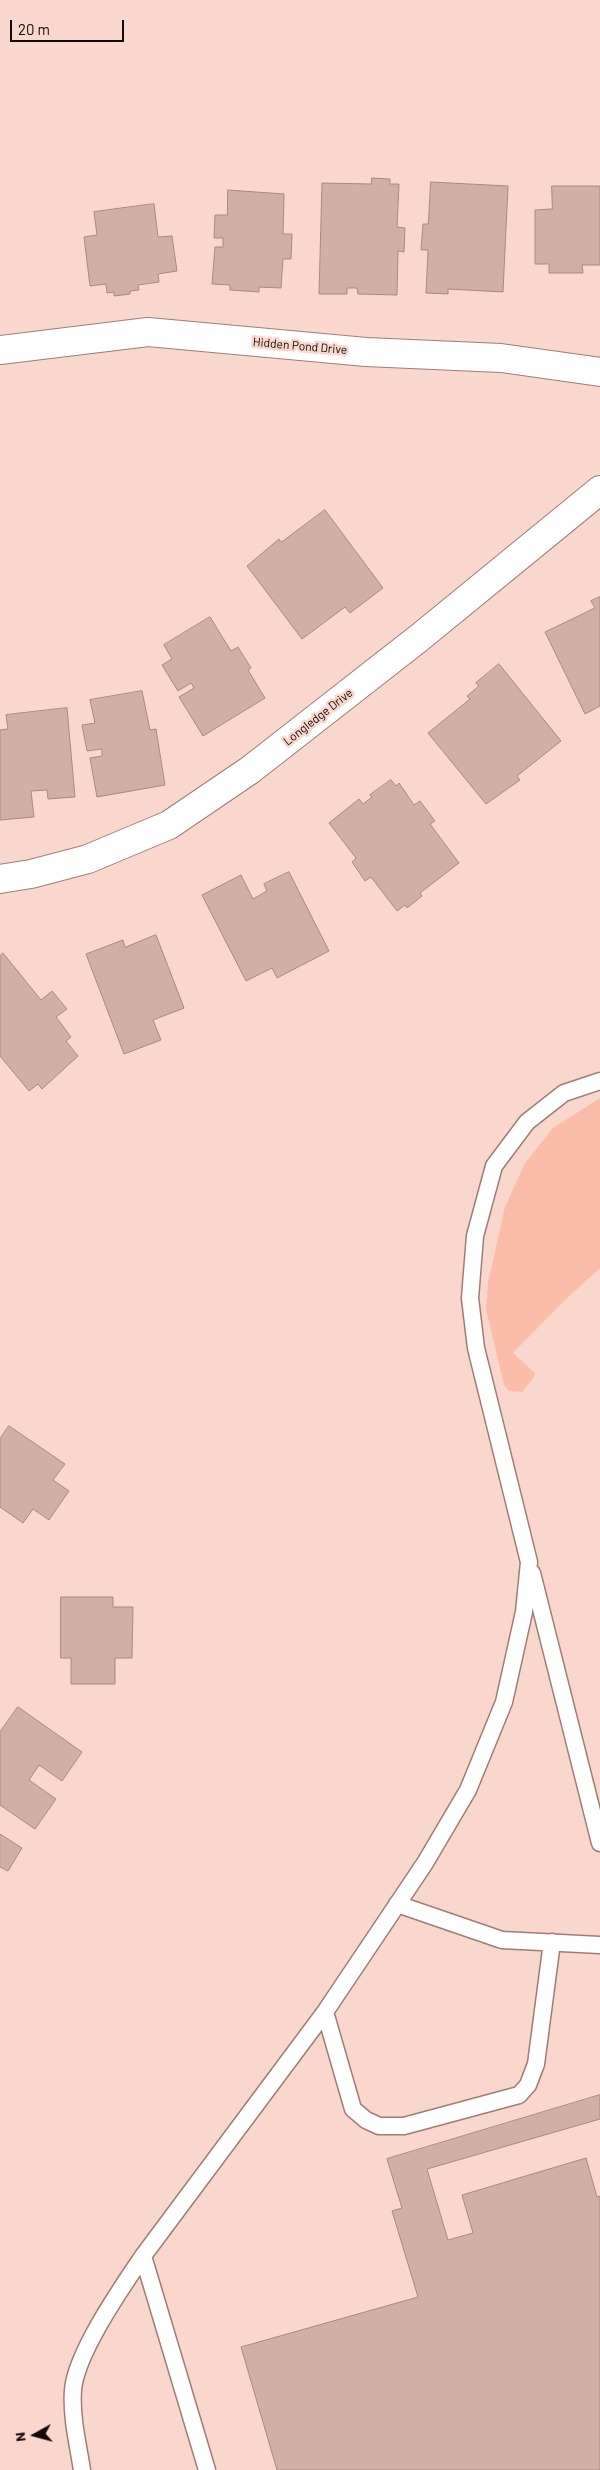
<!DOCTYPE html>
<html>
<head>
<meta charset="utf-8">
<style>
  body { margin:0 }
  #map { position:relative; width:600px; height:2470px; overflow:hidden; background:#f9d7cc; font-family:Barlow,sans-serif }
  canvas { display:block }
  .north { position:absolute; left:10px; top:2410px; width:50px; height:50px; -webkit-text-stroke:4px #f9d7cc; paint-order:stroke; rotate:263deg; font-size:14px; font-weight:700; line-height:20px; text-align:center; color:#130906 }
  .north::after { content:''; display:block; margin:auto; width:18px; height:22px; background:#130906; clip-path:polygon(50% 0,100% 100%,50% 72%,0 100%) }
  .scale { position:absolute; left:10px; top:20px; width:114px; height:22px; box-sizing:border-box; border:2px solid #130906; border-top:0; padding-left:6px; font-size:15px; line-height:18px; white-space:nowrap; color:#130906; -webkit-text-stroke:4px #f9d7cc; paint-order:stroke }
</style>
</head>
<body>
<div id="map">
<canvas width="600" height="2470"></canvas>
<div class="north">N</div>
<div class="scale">20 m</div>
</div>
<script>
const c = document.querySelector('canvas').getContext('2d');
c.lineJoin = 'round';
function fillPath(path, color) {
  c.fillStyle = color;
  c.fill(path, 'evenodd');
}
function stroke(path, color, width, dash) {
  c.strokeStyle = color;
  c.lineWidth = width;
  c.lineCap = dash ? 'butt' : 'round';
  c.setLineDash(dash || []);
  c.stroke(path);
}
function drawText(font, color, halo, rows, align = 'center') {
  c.font = font + ' Barlow,sans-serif';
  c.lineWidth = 5;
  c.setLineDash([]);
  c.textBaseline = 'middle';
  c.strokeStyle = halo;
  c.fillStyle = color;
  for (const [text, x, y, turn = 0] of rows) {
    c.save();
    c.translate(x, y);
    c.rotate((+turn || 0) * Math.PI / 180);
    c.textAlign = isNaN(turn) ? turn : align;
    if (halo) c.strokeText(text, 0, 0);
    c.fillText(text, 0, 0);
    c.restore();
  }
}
const green = new Path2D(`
  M600,1098v170l-35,32 -52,53 22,20 -1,4 -12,15 -13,-1 -5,-6 -18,-76 2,-26 17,-76 20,-44 28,-35z`);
const building = new Path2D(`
  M372,178l18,1v5h9l-2,43 8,1 -1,24 -6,-1 -1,44 -39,-1 -1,-6h-10v6h-28l3,-111 49,1z
  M431,182l77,4 -5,106 -55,-3v5l-22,-1 2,-43h-7l2,-26h5z
  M552,186h48v79h-18l1,8h-34v-9h-14v-54l17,-1z
  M228,190l56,4 -1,40h9l-1,25h-8l-2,29 -22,-1v5l-29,-2v-5l-18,-1 3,-37h8v-9h-9l1,-23h12z
  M154,204l4,33 14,-1 5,35 -19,3 1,8 -21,3 1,5 -9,1v3l-16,2v-4l-7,1 -1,-9 -16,2 -6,-49 13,-2 -3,-23z
  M325,510l58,78 -33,25 -5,-6 -43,32 -55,-73 32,-27 2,3z
  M600,597v109l-15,8 -40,-82 50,-24 -4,-7z
  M210,617l21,34 7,-4 13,21 -3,2 17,28 -62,38 -24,-39 15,-9 -3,-5 -13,8 -16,-26 10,-6 -8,-14z
  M499,664l62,77 -44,35 3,4 -34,24 -58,-71 42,-34 -3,-3 12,-10 -3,-3z
  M142,691l8,39 6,-1 9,56 -68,12 -7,-39 12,-2v-7l-15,2 -5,-26 13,-2 -5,-23z
  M67,708l8,89 -27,2 -1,-9 -16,1 3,26 -34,3v-90l8,-1 -2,-14z
  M391,780l5,6 3,-3 15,22 6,-4 15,20 -5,3 29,39 -39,30 2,3 -15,12 -2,-3 -8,6 -26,-34 -6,4 -13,-19 4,-4 -27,-35 30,-24 4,5 9,-7 -2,-2z
  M289,872l40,79 -52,27 -5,-10 -26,13 -44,-86 39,-20 12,24 14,-8 -3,-7z
  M156,935l28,73 -31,12 8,20 -37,14 -38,-100 37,-14 2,7z
  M3,953l38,47 11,-9 15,18 -11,8 15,20 -5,4 12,15 -36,33 -4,-5 -9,7 -29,-35v-100z
  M9,1426l56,38 -12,16 16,11 -20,29 -16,-11 -10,14 -23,-16v-68z
  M61,1597h52v10h20l-1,51h-17v26h-44v-26h-10z
  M18,1707l64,45 -20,29 -23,-16 -10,15 27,19 -21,30 -35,-24v-73z
  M0,1834l22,14 -14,23 -8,-4z
  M600,2095v24l-173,50 21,71 25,-7 -11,-38 124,-37 11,39 3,-1v274h-323l-36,-123 177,-50 -26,-86 10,-3 -15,-49z`);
const lane = new Path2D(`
  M532,1573l68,270
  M397,1904l105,36 98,5
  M325,2012l28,97 13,11 13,6h25l115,-31 9,-10 8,-21 16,-122
  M143,2256l64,214
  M82,2470c-4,-26 -11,-53 -9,-80 3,-37 49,-103 70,-134l182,-244 100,-149 43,-73 36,-88 20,-90 5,-50 -53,-214 -6,-50 5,-62 19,-70 33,-44 37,-29 36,-12`);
const street = new Path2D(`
  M0,350l148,-18 218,20 135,6 99,14
  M0,879l31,-5 57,-15 81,-34 81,-55 169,-132 181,-148`);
const streetNames = [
  ["Hidden Pond Drive",300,346,5],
  ["Longledge Drive",318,717,-38]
];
fillPath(green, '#fbbda9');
fillPath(building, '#d0afa4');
stroke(building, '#a9897f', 1);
stroke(lane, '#9e7e74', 19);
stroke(street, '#9e7e74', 30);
stroke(lane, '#fff', 16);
stroke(street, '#fff', 28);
drawText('12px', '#130906', '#f9d7cc', streetNames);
</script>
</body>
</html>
